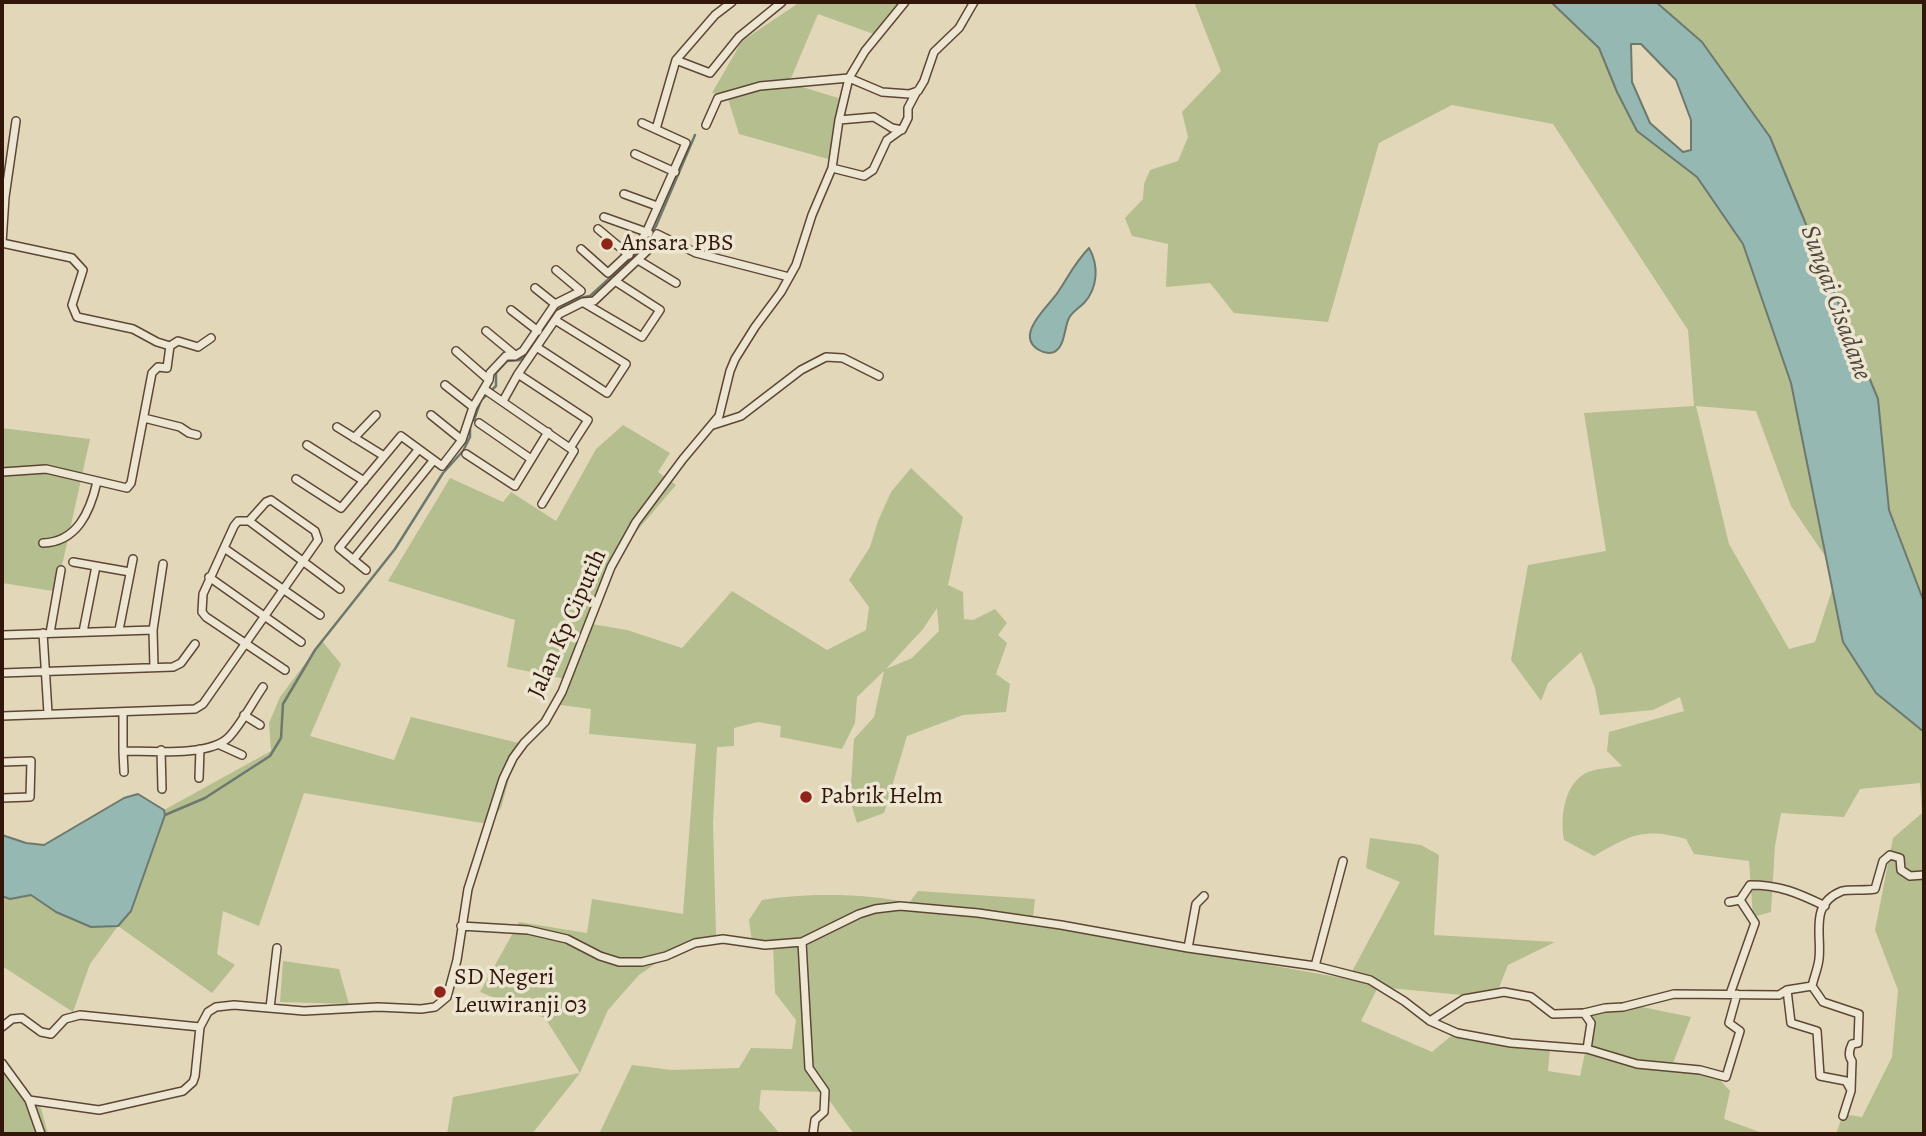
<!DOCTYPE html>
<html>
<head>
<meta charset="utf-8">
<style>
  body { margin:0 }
  #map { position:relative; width:1926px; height:1136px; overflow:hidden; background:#e2d8b9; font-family:Alegreya,serif }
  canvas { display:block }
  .frame { position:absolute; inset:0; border:4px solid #321609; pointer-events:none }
</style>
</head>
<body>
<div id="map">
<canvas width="1926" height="1136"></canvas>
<div class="frame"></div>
</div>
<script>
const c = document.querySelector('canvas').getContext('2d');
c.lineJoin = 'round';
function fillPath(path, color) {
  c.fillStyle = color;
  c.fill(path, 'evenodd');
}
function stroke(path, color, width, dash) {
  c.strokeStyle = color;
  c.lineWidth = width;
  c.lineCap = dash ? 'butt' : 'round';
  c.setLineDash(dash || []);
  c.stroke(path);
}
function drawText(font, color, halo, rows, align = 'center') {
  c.font = font + ' Alegreya,serif';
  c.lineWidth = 7;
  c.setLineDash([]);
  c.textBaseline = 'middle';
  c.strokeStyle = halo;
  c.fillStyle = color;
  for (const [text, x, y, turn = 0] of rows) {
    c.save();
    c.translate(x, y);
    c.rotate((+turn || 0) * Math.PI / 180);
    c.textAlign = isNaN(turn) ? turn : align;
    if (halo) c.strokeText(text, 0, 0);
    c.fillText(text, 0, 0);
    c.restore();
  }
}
const green = new Path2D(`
  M800,2h108l-26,35 -64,-23 -29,69 56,17 -17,59 -89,-25 -12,-38 -15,-3 30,-52z
  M1194,2h357l48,46 18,44 20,39 60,46 46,67 48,139 34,173 -34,-50 -35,-95 -60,-5 33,138 60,105 26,-7 17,-52 11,52 33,51 48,39v402h-88l7,-20 19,3 30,-60 6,-67 -23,-60 18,-92 29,-25 -2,-30 -60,6 -16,28 -63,-4 -6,33 -4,66 -18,5 -4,-56 -55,-7 -8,-15c-42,-12 -56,-4 -92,17l-30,-16c-4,-22 0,-54 20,-66 11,-6 27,-6 38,-8l-15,-15 2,-19 75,-21 -4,-14 -27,13 -53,5 -5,-27 -14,-36 -33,31 -7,18 -30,-41 17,-95 78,-14 -22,-138 110,-7 -6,-76 -135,-206 -101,-19 -73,38 -51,179 -94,-9 -24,-30 -44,4 2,-43 -36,-8 -7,-18 18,-19 1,-15 6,-14 28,-9 10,-24 -6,-25 39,-41z
  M1656,2h268v600l-35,-92 -11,-111 -176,-357z
  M623,425l47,28 -12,19 18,13 -57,67 -27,72 35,6 55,18 50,-57 95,59 39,-20 3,-23 -20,-27 21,-33 8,-26 13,-29 20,-24 52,49 -15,68 15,7 1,27 9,1 22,-11 12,14 -9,12 9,8 -11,31 14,10 -4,28 -43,3 -56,21 -23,77 -27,10 -7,-23 4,-61 20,-22 10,-46 -27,26 -2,26 -13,26 -62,-12 1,-11 -23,-4 -24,6v18l-17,1 -4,76 3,112 -29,7 -48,33 -31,35 -28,63 -48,61h-85l6,-37 127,-24 -35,-55 -65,-26 39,-70 68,11 5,-34 91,15 13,-170 -107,-10 2,-25 -31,-4 10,-25 -63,-13 8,-47 -127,-39 62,-103 53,24 8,-10 45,29 40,-72zM937,608l2,23 -27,27 -26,11 37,-40z
  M2,428l88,11 -27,122 -10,30 -51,-8z
  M322,641l19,23 -31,72 84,24 17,-43 108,26 -18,65 -13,16 -184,-31 -45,133 -36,-15 -6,43 18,11 -23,28 -94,-67 -28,38 -17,48 -71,-46v-70l8,3 21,-4 25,17 35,15 27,-1 13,-15 34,-96 -1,-5 107,-59 -2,-28 11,-26z
  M1370,838l51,7 18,10 -5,80 121,7 -47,23 -13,33 -117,-11 -17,34 71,31 19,-16 99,14 -2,21 32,5 15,-69h47l49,10 -20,51 47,10 12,13 -6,28 41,15h-911l-31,-42 -62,-2 -2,19 21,25h-181l33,-69 40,5 67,-2 12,-20 41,1 4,-29 -21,-27 -2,-48 -21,-2 -3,-23 13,-20c43,-7 105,-7 147,3l9,-12 117,8 -2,19 68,17 247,44 52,-97 -34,-14z
  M283,961l56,8 10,35 -69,-2z
  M2,1070l39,38 7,26h-46z`);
const water = new Path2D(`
  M1551,2h105l46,40 68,95 108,262 11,111 35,92v130l-48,-39 -33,-51 -52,-259 -48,-139 -46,-67 -60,-46 -20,-39 -18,-44zM1631,44h10l35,36 15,40v30l-8,2 -33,-29 -18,-41z
  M1089,248c10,17 9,40 -5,55 -5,5 -12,9 -15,15 -5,10 -4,29 -15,34 -5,2 -10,1 -15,-2 -26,-15 11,-45 19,-58 10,-15 18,-31 31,-44z
  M138,794l26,16 1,5 -34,96 -13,15 -27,1 -35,-15 -25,-17 -21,4 -8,-3v-61l24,8 18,2 80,-47z`);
const stream = new Path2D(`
  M546,327c11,-19 22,-28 44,-31l54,-49 12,-21 39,-91
  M165,815l40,-17 65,-42 11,-18 2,-34 32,-54 80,-101 48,-76 20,-22 7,-14v-16l4,-1 7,-20 15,-14v-13l11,-12 13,-1 17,-19`);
const street = new Path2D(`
  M676,60l34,13 29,-36 43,-35
  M839,120l35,-3 18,11 10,2 6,-12v-10l9,-17
  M706,125l12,-27 42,-12 89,-8 33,14 27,2 9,-3 6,-10 10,-29 25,-24 15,-26
  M656,129l20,-69 39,-45 17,-13
  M635,154l40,18
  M832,168l32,8 9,-6 14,-30 14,-10
  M624,194l33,12
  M604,217l45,16
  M598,229l31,26
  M2,243l70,15 11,12 -11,35 5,12 56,12 24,13 13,4 8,-5 20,6 13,-9
  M2,243l3,-46 11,-76
  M581,249l27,24 30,-28 8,-12 40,-90 -44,-20
  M638,260l38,23
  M535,288l20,16
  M584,303l58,34 18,-27 -45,-29
  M511,310l27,21
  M486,331l29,24
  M538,348l69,45 19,-29 -71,-44
  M456,351l33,29
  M518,374l70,46 -18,28
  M445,385l28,22
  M484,389l90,62 -32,53
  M503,401l15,-27 41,-60 24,-12 11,-1 55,-52 8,-15 39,19 93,24
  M431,415l31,25
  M144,418l36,9 9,6 8,2
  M479,423l52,36
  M713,425l28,-9 60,-46 25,-13 17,1 36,18
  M337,427l47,29
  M354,438l22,-23
  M307,445l57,36
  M466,454l49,32 33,-54
  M2,472l44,-3 81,19 4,-5 21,-110 6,-6 9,1 3,-22
  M296,479l45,29 60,-72 41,30 20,-26 11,-33 16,-27 1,-7 16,-17h9l8,-5 32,-47 26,-13 -25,-21
  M43,543c34,-1 47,-31 54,-61
  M224,548l96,67
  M353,560l80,-99
  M73,562l57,10
  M366,570l-27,-22 79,-98
  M209,577l92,65
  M119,630l14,-71
  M83,632l13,-66
  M43,633l5,80
  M50,633l11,-63
  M2,635l151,-5
  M154,667l-1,-37 10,-66
  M285,670l-79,-53 -4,-5 1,-18 31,-68 4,-5h11l91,68
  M2,673l171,-6 8,-4 14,-19
  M123,713v38c27,0 87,6 106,-14 13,-14 23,-34 34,-50
  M244,715l16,10
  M2,716l193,-7 8,-5 115,-164 -3,-9 -44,-31 -5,2 -17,19
  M220,745l22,10
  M161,750l1,39
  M123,751l1,21
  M2,762l29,-1 -1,36 -28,1
  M199,778l1,-29
  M1729,902l11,-2 10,-15c30,0 48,8 75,21
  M461,926l67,4 39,9 33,17 19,6h23l24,-6 29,-13 28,-4 42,6 37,-3 57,-28 16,-5 25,-3 78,7 83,12 127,23 127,18 55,14 34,21 26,20 27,12 54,10 76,6 50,15 63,6 26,7 14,-46 -11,-8 8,-29
  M802,942l7,126 16,23 -1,21 -9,8 -2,14
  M1188,948l8,-44 8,-8
  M1315,966l28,-105
  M1812,986l11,16 36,12 -1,29 -6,1c-3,6 -4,12 0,17l-1,30 -8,25
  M1787,990l4,33 26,8 3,45 26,5 5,9
  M1730,994l25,-71 -15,-23
  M270,1008l7,-60
  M1584,1013l7,10 -4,26
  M1430,1021l34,-22 40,-7 27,5 22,17 31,-1 21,-5 18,-1 51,-13 105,1 8,-5 25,-4c2,-9 6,-18 7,-27 3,-25 -10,-55 23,-68 7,-2 23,0 33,-2l8,-28 7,-6 10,3 1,12 9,6 14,-1
  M2,1027l10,-8 10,-1 19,14 10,2 14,-15 15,-4 120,12
  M2,1063l27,37 12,34
  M29,1100l70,10 84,-19 10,-9 2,-6 5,-49 8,-15 8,-5 18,-2 70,6 74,-4 43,2 14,-2 12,-10 10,-37 11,-71 35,-110 10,-21 11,-15 21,-21 17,-30 49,-125 25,-45 47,-63 36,-43 11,-45 5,-12 20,-32 26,-35 15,-27 16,-50 20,-47 7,-48 10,-42 16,-27 40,-49`);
const markers = [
  [607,244,7,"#8f2418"],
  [806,797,7,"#8f2418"],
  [440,992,7,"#8f2418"]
];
const poiNames = [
  ["Ansara PBS",621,244],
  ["Pabrik Helm",820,797],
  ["SD Negeri",454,978],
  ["Leuwiranji 03",454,1006]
];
const streetNames = [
  ["Jalan Kp Ciputih",568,624,-66]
];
const waterNames = [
  ["Sungai Cisadane",1835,303,70]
];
fillPath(green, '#b5be8e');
fillPath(water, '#95b9b2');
stroke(water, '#6d786e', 2);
stroke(stream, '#6d786e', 2.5);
stroke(street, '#5e4635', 10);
stroke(street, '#ece6d2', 7);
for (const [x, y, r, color] of markers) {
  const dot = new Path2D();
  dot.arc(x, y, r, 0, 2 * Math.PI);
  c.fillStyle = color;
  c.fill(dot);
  stroke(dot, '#ece6d2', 2.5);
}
drawText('24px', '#321609', '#ece6d2', poiNames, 'left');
drawText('24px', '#321609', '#ece6d2', streetNames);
drawText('italic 26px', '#50473c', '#ece6d2', waterNames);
</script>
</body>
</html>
